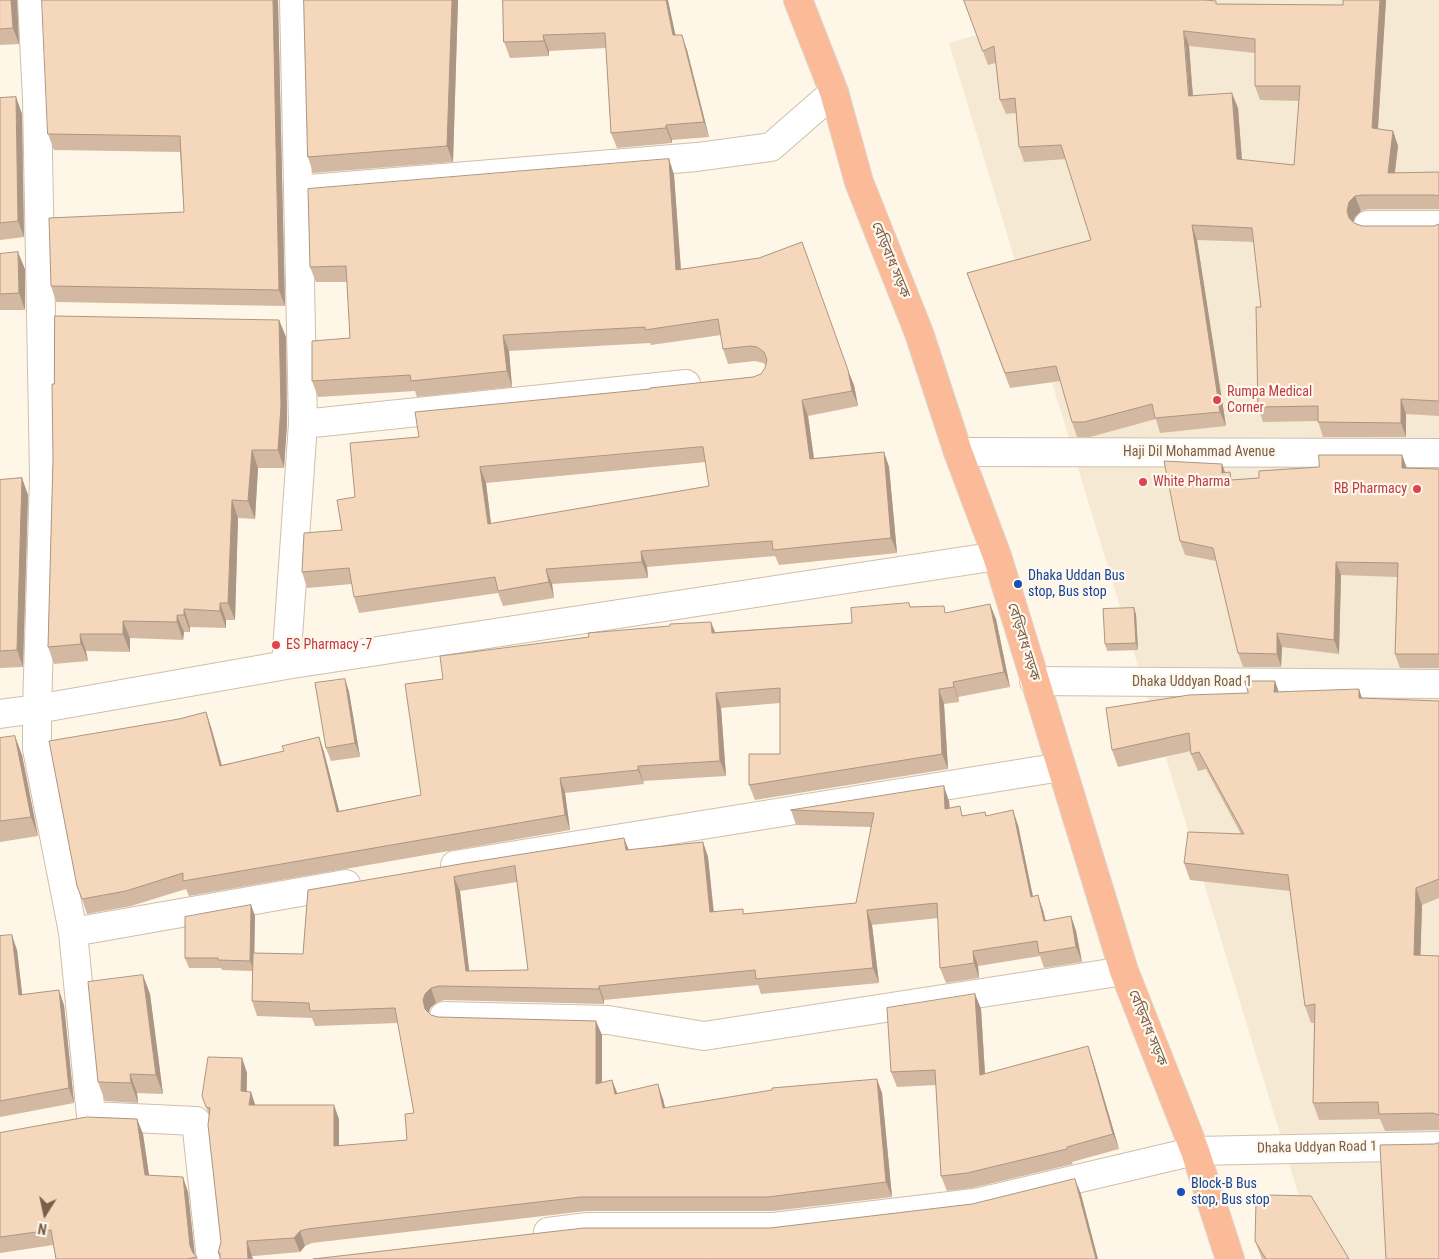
<!DOCTYPE html>
<html>
<head>
<meta charset="utf-8">
<style>
  body { margin:0 }
  #map { position:relative; width:1439px; height:1259px; overflow:hidden; background:#fef6e6; font-family:"Roboto Condensed",sans-serif }
  canvas { display:block }
  .north { position:absolute; left:20px; top:1189px; width:50px; height:50px; -webkit-text-stroke:4px #fff9ed; paint-order:stroke; rotate:190deg; font-size:14px; font-weight:700; line-height:20px; text-align:center; color:#795e49 }
  .north::after { content:''; display:block; margin:auto; width:18px; height:22px; background:#795e49; clip-path:polygon(50% 0,100% 100%,50% 72%,0 100%) }
</style>
</head>
<body>
<div id="map">
<canvas width="1439" height="1259"></canvas>
<div class="north">N</div>
</div>
<script>
const c = document.querySelector('canvas').getContext('2d');
c.lineJoin = 'round';
function fillPath(path, color) {
  c.fillStyle = color;
  c.fill(path, 'evenodd');
}
function stroke(path, color, width, dash) {
  c.strokeStyle = color;
  c.lineWidth = width;
  c.lineCap = dash ? 'butt' : 'round';
  c.setLineDash(dash || []);
  c.stroke(path);
}
function drawText(font, color, halo, rows, align = 'center') {
  c.font = font + ' "Roboto Condensed","Noto Sans Bengali",sans-serif';
  c.lineWidth = 4.5;
  c.setLineDash([]);
  c.textBaseline = 'middle';
  c.strokeStyle = halo;
  c.fillStyle = color;
  for (const [text, x, y, turn = 0] of rows) {
    c.save();
    c.translate(x, y);
    c.rotate((+turn || 0) * Math.PI / 180);
    c.textAlign = isNaN(turn) ? turn : align;
    if (halo) c.strokeText(text, 0, 0);
    c.fillText(text, 0, 0);
    c.restore();
  }
}
const residential = new Path2D(`
  M1098,0h341v1259h-121l-369,-1216z`);
const minor = new Path2D(`
  M32,0l5,98 7,378 -7,233v40l36,183 18,184 105,5 15,138
  M298,190l399,-33 74,-10 63,-55
  M1368,225h71
  M303,424l383,-40
  M958,452l481,1
  M286,665l17,-241 -9,-424
  M1034,681l405,3
  M0,714l37,-5 249,-44 711,-109
  M455,865l606,-98
  M73,932l273,-48
  M444,1016l164,4 96,16 420,-65
  M548,1232l40,-5h186l201,-24 220,-52 244,-5`);
const highway = new Path2D(`
  M798,0l36,92 25,90 60,151 39,119 39,104 127,415 71,180 35,108`);
const wall = new Path2D(`
  M0,0h17l2,44 -19,1z
  M278,0l7,306 -229,-4 -5,-16 133,-74 -4,-60 -126,-2 -6,-16z
  M304,0h154l-5,162 -140,11 -5,-16z
  M503,0l172,35 12,15 22,87 -37,3v3l-55,5 -6,-15 -5,-85 -57,3v5l-39,2 -6,-16z
  M964,0l253,4 126,1v-5h43l-8,129 15,2 5,15 -3,27 44,-1v37h-71l-7,2 -6,6 -2,5 1,1 8,3h72l5,-2v192l-33,-2v23h-83l-5,-16 -55,1 -5,-15 3,-100 -7,-65 -57,-2 29,186 -66,7 -4,-14 -66,18h-13l-5,-15 -11,-41 -51,7 -43,-115 124,-33 -25,-81 -42,3 -5,-15 -3,-34 -10,1 -6,-14 -4,-37 -8,2zM1189,46l66,7v33l5,14 39,1 -5,64 -52,-5 -4,-52 -45,-12z
  M16,97l6,17 2,123 -24,3v-142z
  M669,159l5,16 7,94 173,116 4,21 -50,10 6,42 70,-6 5,15 8,86 -118,12 -4,-9 -128,11 1,11 -96,6 2,14 -51,8 -5,-13 -139,20 -5,-16 -2,-13 -45,4 -5,-16 40,-42 13,-33 64,-60 231,-48 103,-12 8,-3 4,-6 1,-3 -3,-2 -8,-2 -27,3 -5,-15 -2,-14 -70,10 -1,-2 -141,8 3,36 -95,10 -2,-6 -97,6 -6,-16 38,-43 -3,-56h-31l-6,-15zM706,462l3,24 -218,38 -5,-41z
  M0,254l25,15v41h-25z
  M279,320l7,17 1,87 -3,44h-26l-3,51 -17,-1 -3,102h-9v8l-36,-1v5h-6l-1,8 -53,-2v14l-44,-1 2,10 -34,3 -6,-17 5,-188 1,-75z
  M1402,455l5,13 32,1v199h-39l-5,-14 2,-77 -56,-2 -2,79 -57,-7 -1,20h-38l-5,-14 -22,-92 -31,-6 -5,-14 42,-77 3,9 7,7 27,-2 60,-11z
  M22,478l6,17 -5,172 -23,1v-188z
  M911,607l36,6 49,6 14,68 -52,10 1,5 -15,2 4,65 -193,31 -6,-15 31,-31v-51l-59,5 5,68 -83,5 1,3 -79,9 5,37 -381,66 -3,-7 -55,17 -44,8 -5,-15 97,-180 27,-7 5,15 11,38 62,-14 35,-14 5,15 15,59 82,-16 22,-116 272,-47 137,-9z
  M1136,614l2,36 -31,1 -2,-7z
  M345,679l4,13 11,65 -29,4 -5,-13z
  M1275,681l3,11 84,7 77,2v197l-17,7 -2,51h19v174l-54,1 -5,-12 -61,1 -6,-17 1,-80h-3l-6,-17 -15,-115 -100,-11 -6,-17 57,-29 -35,-65 -8,2 -7,-17v-3l-73,16 -6,-17z
  M0,738l22,17 16,81 -38,6z
  M949,801l1,7 14,8 21,-4 2,4 31,9 15,71 10,14 3,11 25,-5 5,15 6,31 -38,6 -4,-12 -62,10 1,12 -33,5 -6,-15 -2,-50 -66,7 7,58 -118,11 -3,-9 -154,15v4l-160,-4 -8,3 -6,5 -1,5 2,2 7,2 164,18v47l10,-2 5,14 46,5 2,9 217,-15 10,104 -119,14h-187l-274,32 -7,3 -5,6 -80,7 -2,-6 3,-11 -12,-127 -7,-19 40,-38 5,15v19l8,13 84,14v27l68,-6 7,-27 -16,-90 -83,3 -3,-8 -55,-2 -5,-15v-30l-30,-1 -1,-2h-32l-4,-10 66,-53 4,11 -1,37 49,1 5,-64 321,-40 74,-8 5,15 6,55 30,2 112,-11 15,-76 -75,-2 -5,-15zM517,882l11,88 -59,1 -9,-80z
  M0,936l17,14 5,44 42,11 10,98 -74,14z
  M150,994l13,100 -26,-1 1,10 -33,-2 -7,-19z
  M975,994l6,15 4,65 108,-13 26,88 -47,13 1,2 -101,24 -25,3 -6,-15 -5,-91 -39,2 -6,-15z
  M137,1119l6,15 6,41 39,17 7,63 2,2 1,2h-142l-3,-14 -53,8v-120z
  M1255,1241l94,18h-87z`);
const shadedWall = new Path2D(`
  M11,0h6l2,44 -6,-16z
  M273,0h5l7,306 -6,-16z
  M452,0h6l-5,162 -6,-16z
  M666,0h2l11,51 -6,-16z
  M1380,0h6l-9,143 -5,-15z
  M1184,31l5,15 5,65 -5,-15z
  M543,35l6,16v5l-5,-15z
  M682,35l5,15 22,87 -5,-15z
  M1232,93l6,15 5,66 -6,-15z
  M16,97l6,17 2,123 -6,-16z
  M666,125l6,15v3l-6,-15z
  M1393,131l5,15 -5,41 -5,-14z
  M669,159l5,16 8,111 -6,-16z
  M1355,196l6,15 -6,6 -3,8 -5,-14 2,-9z
  M1192,225l5,15 29,186 -6,-14z
  M18,252l7,17v41l-6,-17z
  M279,320l7,17 1,87 -3,44 -6,-18z
  M503,335l6,16 3,36 -5,-16z
  M848,370l6,15 4,21 -6,-15z
  M1401,399l5,15v23l-5,-14z
  M802,400l6,16 8,58 -6,-15z
  M252,450l6,18 -3,51 -7,-18z
  M884,452l5,15 8,86 -6,-15z
  M1402,455l5,14 -5,-1z
  M1222,464l5,14 -5,-5z
  M480,467l6,16 7,57 -5,-16z
  M22,478l6,17 -5,172 -6,-17z
  M232,500l6,18 -3,102 -7,-17z
  M641,551l6,16 1,11 -6,-16z
  M1336,562l5,13 -2,79 -5,-14z
  M546,569l6,15 2,14 -5,-16z
  M220,603l6,17v8l-6,-17z
  M990,604l6,15 14,68 -6,-15z
  M1134,608l2,6 2,36 -2,-7z
  M184,609l6,18v5l-6,-17z
  M177,615l7,17 -1,8 -6,-18z
  M123,621l7,17v14l-7,-18z
  M711,622l6,15 -5,-4z
  M1277,633l5,14 -1,20 -4,-13z
  M80,634l6,17 2,10 -7,-17z
  M345,679l4,13 11,65 -5,-14z
  M1275,681l6,17 -7,-6z
  M953,682l5,15 1,5 -5,-15z
  M939,689l5,15 4,65 -6,-15z
  M1359,689l6,18 -6,-9z
  M716,693l5,15 5,68 -6,-15z
  M206,712l5,15 15,54 -6,-15z
  M15,736l7,19 16,81 -7,-19z
  M319,737l5,15 19,74 -6,-14z
  M638,766l6,18 -6,-14z
  M560,778l5,15 5,37 -5,-15z
  M944,786l5,15 1,23 -5,-15z
  M1013,810l5,15 18,87 -5,-15z
  M624,838l6,15 -4,-3z
  M703,842l5,15 7,70 -5,-15z
  M454,877l6,14 11,95 -5,-15z
  M1416,888l6,17 -2,68 -6,-18z
  M1038,895l5,15 6,26 -5,-15z
  M251,905l4,11 -1,55 -4,-10z
  M867,910l5,15 7,58 -6,-15z
  M1071,916l5,15 6,31 -6,-15z
  M12,935l5,15 7,60 -5,-15z
  M973,951l5,15 1,12 -5,-15z
  M143,975l7,19 13,100 -7,-19z
  M599,986l5,14v4l-5,-15z
  M431,988l5,15 -6,5 -2,7 -3,-6 -2,-9 2,-6z
  M59,990l5,15 10,98 -5,-15z
  M975,994l6,15 5,81 -6,-15z
  M596,1021l6,14v63l-6,-14z
  M1088,1046l5,15 26,88 -6,-15z
  M242,1058l5,15 -1,33 -5,-15z
  M130,1074l7,19 1,10 -7,-20z
  M877,1079l5,14 10,104 -6,-15z
  M612,1080l6,15 -3,-1z
  M658,1084l5,15 6,24 -6,-15z
  M251,1092l5,15 -7,-2z
  M334,1105l5,14v42l-5,-15z
  M137,1119l6,15 8,55 -6,-14z
  M183,1177l5,15 7,65 -5,-11z
  M1075,1179l6,15 17,65h-2z
  M300,1231l5,15 -5,6 -6,-14z
  M247,1241l6,18h-5z`);
const building = new Path2D(`
  M0,0h11l2,28 -13,1z
  M42,0h231l6,290 -228,-4 -2,-68 135,-6 -4,-76 -132,-2z
  M304,0h148l-5,146 -139,11z
  M503,0h163l7,35h9l22,87 -38,3v3l-55,5 -6,-100 -62,2 1,6 -40,1z
  M964,0h241l11,1v3l127,1v-5h37l-8,128 21,3 -5,42 51,-1v24l-5,-1h-71l-8,1 -6,6 -2,9 2,7 5,5 8,3h72l5,-2v177l-38,-2v24l-83,-1v-16l-60,1 -2,-100h5l-9,-79 -60,-3 28,187 -65,6 -3,-14 -68,18h-12l-16,-56 -51,7 -38,-100 124,-33 -30,-95 -42,2 -4,-49 -15,2 -6,-54 -11,5zM1184,31l71,8v47h45l-6,79 -57,-6 -5,-66 -43,3z
  M16,97l2,124 -18,2v-125z
  M669,159l7,111 83,-12 43,-16 46,128 4,21 -50,9 8,59 74,-7 7,86 -118,12 -1,-9 -131,10 1,11 -96,7 3,13 -51,9 -3,-14 -141,20 -5,-29 -47,4 2,-39 38,-3 -5,-30 18,-3 -5,-54 69,-6 -4,-25 235,-23v-1l103,-11 8,-3 4,-6 2,-8 -3,-8 -7,-5 -7,-1 -27,3 -5,-30 -73,11v-3l-142,8 4,36 -96,10 -1,-6 -98,6v-40l38,-3 -4,-72 -36,1 -2,-78zM703,447l6,39 -221,38 -8,-57z
  M18,252l1,41 -19,1v-40z
  M55,316l224,4 2,86 -3,44h-26l-4,51 -16,-1 -4,103h-8v8l-36,-2v6h-7v7l-54,-1v13h-43l1,10 -33,3 5,-188 -1,-75h2z
  M1319,455h83v13l37,1v185h-44l3,-91 -62,-1 -2,78 -57,-7v21l-39,-1 -25,-105 -33,-7 -16,-80 58,3v9l8,-1 1,8 28,-2v-7l60,-4z
  M22,478l-5,172 -17,1v-171z
  M909,603l1,4 34,-1 1,7 45,-9 14,68 -51,10 1,5 -15,2 3,65 -193,31v-31h31v-66l-64,5 4,68 -82,5v4l-78,8 5,37 -382,66v-8l-57,18 -44,8 -5,-13 -28,-145 130,-22 27,-7 14,54 64,-15 -2,-5 37,-9 18,75 84,-17 -16,-111 38,-5 -3,-23 149,-19 -1,-4 82,-7v-2l41,-2 1,11 140,-10 -1,-15z
  M1134,608l2,35 -31,1 -2,-35z
  M345,679l10,64 -29,5 -11,-65z
  M1245,681h30l-1,11 85,-3v9l80,3v178l-23,9 -2,67 25,1v159l-6,-2 -54,1 -1,-12 -65,1 2,-99 -10,2 -17,-131 -104,-12 4,-31 56,2 -45,-82 -8,2 -2,-21 -77,17 -6,-42 83,-13 59,-2z
  M15,736l16,81 -31,4v-83z
  M944,786l1,23 15,-3 2,10 23,-4 1,4 27,-6 18,87 7,-2 6,26 27,-5 5,31 -37,6 -2,-12 -64,10 1,12 -34,5 -3,-65 -70,7 6,58 -117,11 -1,-9 -156,16v3l-160,-3 -8,2 -6,6 -2,6 2,9 6,6 7,2 158,4v63l16,-4 3,14 43,-10 5,24 109,-18v-2l105,-9 9,103 -118,15h-187l-274,32 -7,2 -6,7 -47,3 1,18h-28v-6h-2l3,-11 -13,-117 2,-17 -4,-1 -4,-11 6,-39 34,1 -1,33 10,1 -2,13h85v41l73,-6 -2,-26 9,-1 -19,-105 -85,3 -1,-8 -57,-2 1,-48 50,1 5,-64 158,-27 158,-25 2,12 77,-8 7,70 33,-3v5l113,-11 18,-90 -83,-3zM515,866l13,104 -62,1 -12,-94z
  M251,905l-1,56 -32,-1v-2h-33v-41z
  M12,935l7,60 40,-5 10,98 -69,13v-165z
  M143,975l13,100 -26,-1 1,9 -33,-1 -10,-100z
  M975,994l5,81 108,-29 25,88 -46,13v2l-100,24 -26,3 -6,-106 -44,2 -4,-64z
  M87,1117l50,2 8,56 38,2 7,69 3,7 4,4 -10,2h-131l-5,-29 -51,7v-104z
  M1439,1143v116h-53l-6,-114 54,-1z
  M1075,1179l21,80h-783l271,-31h186l202,-24z
  M1269,1195l42,1 38,63h-83l-11,-18 1,-39z`);
const markers = [
  [1217,400,5,"#e0444e"],
  [1143,482,5,"#e0444e"],
  [1417,489,5,"#e0444e"],
  [1018,584,5,"#1a4fb4"],
  [276,645,5,"#e0444e"],
  [1181,1192,5,"#1a4fb4"]
];
const streetNames = [
  ["বেড়িবাধ সড়ক",890,260,68],
  ["Haji Dil Mohammad Avenue",1199,452],
  ["বেড়িবাধ সড়ক",1023,642,73],
  ["Dhaka Uddyan Road 1",1192,682],
  ["বেড়িবাধ সড়ক",1147,1028,68],
  ["Dhaka Uddyan Road 1",1317,1148,-1]
];
const healthNames = [
  ["Rumpa Medical",1227,392],
  ["Corner",1227,408],
  ["White Pharma",1153,482],
  ["RB Pharmacy",1407,489,"right"],
  ["ES Pharmacy -7",286,645]
];
const transitNames = [
  ["Dhaka Uddan Bus",1028,576],
  ["stop, Bus stop",1028,592],
  ["Block-B Bus",1191,1184],
  ["stop, Bus stop",1191,1200]
];
fillPath(residential, '#f6e9d3');
stroke(minor, '#d0bfab', 30);
stroke(highway, '#dcd5d0', 30);
stroke(minor, '#fff', 28);
stroke(highway, '#fbbb99', 28);
fillPath(wall, '#d3b9a1');
fillPath(shadedWall, '#ac9683');
fillPath(building, '#f5d7bb');
stroke(building, '#ac9683', 1);
for (const [x, y, r, color] of markers) {
  const dot = new Path2D();
  dot.arc(x, y, r, 0, 2 * Math.PI);
  c.fillStyle = color;
  c.fill(dot);
  stroke(dot, '#fff9ed', 2);
}
drawText('14px', '#795e49', '#fff9ed', streetNames);
drawText('14px', '#be3a42', '#fff9ed', healthNames, 'left');
drawText('14px', '#164399', '#fff9ed', transitNames, 'left');
</script>
</body>
</html>
